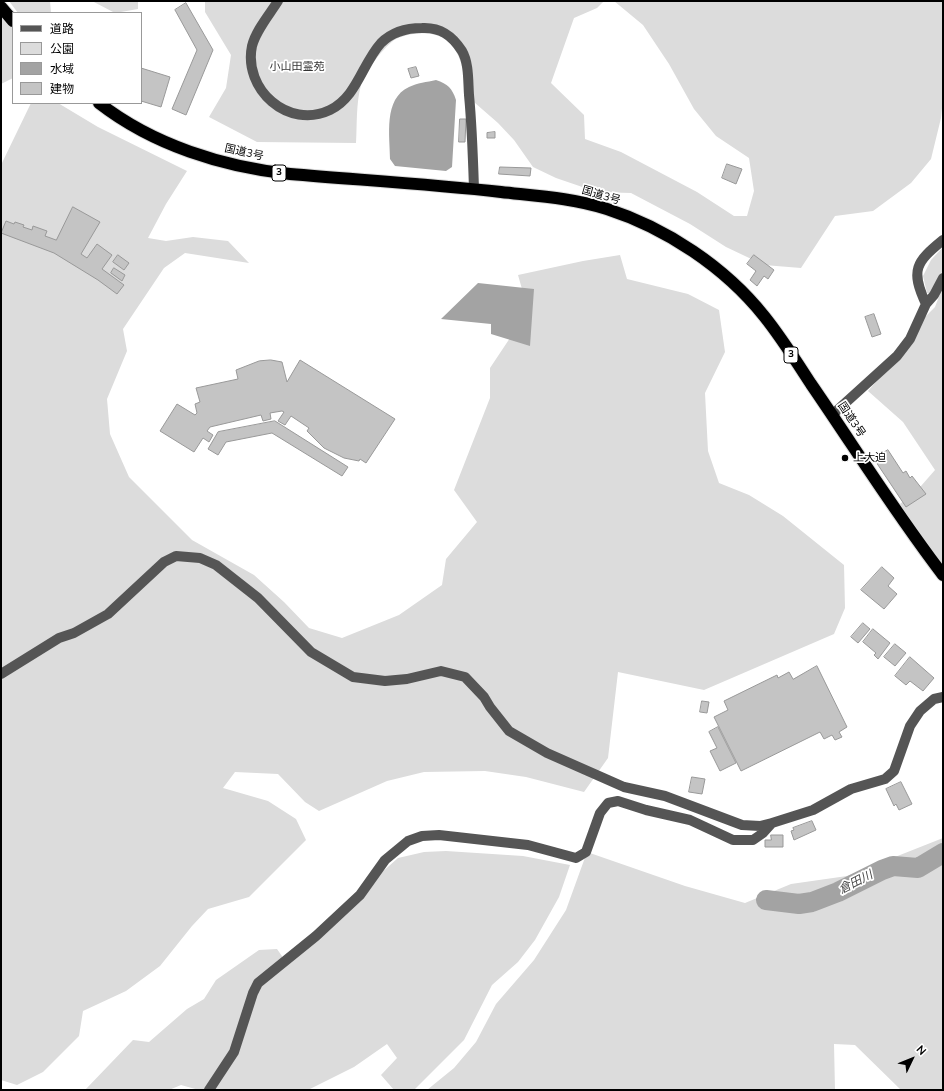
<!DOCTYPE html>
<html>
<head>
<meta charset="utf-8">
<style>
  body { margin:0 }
  #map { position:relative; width:944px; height:1091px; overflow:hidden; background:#fff; font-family:"Nunito Sans","Noto Sans JP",sans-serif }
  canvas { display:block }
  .frame { position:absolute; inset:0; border:2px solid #000; pointer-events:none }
  .legend { position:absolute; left:12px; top:12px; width:130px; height:92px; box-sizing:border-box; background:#fff; border:1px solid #999; margin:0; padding:5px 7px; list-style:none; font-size:12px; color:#000 }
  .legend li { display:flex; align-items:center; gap:8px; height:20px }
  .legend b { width:20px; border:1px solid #999 }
  .north { position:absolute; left:892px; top:1039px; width:40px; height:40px; -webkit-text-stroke:3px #fff; paint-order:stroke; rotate:47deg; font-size:11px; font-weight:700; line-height:16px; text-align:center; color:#000 }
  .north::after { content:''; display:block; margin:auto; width:14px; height:18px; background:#000; clip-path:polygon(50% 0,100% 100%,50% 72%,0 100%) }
</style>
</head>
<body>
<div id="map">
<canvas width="944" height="1091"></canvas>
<div class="frame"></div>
<ul class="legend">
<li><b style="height:5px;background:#555"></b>道路</li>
<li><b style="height:11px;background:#dcdcdc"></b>公園</li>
<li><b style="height:11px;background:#a3a3a3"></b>水域</li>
<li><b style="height:11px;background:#c4c4c4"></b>建物</li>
</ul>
<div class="north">N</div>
</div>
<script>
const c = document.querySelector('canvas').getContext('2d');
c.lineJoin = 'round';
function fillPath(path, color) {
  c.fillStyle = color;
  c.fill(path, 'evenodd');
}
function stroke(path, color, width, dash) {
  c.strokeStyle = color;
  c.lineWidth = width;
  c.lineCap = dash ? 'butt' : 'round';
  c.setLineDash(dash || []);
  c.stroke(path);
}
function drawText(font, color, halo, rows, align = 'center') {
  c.font = font + ' "Nunito Sans","Noto Sans JP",sans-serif';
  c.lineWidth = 3.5;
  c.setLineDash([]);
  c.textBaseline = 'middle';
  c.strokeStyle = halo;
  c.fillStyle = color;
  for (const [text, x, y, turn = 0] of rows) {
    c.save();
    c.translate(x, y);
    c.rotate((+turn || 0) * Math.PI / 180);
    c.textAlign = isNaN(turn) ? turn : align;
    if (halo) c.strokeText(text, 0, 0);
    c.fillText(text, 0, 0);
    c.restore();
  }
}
const green = new Path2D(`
  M9,1h41l1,12h-33z
  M92,1h46v8l-23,4z
  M205,1h399l-7,7 -23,10 -23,65 33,32 1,24 36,13 76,40 37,24h13l7,-25 -5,-33 -33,-22 -22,-27 -25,-45 -26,-39 -29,-24h329v97l-2,20 -10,41 -20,24 -38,28 -38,5 -34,52 -37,-3 -38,-18 -36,-23 -59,-31 -34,-1 -41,-14 -23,-11 -19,-27 -16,-17 -31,-27c-2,-17 -4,-38 -16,-52 -12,-14 -39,-13 -55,-5 -11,6 -32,34 -35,46 -5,18 -4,40 -5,58l-99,-1 -48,-25 17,-29 5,-33 -26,-43z
  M1,15l12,12v51l-12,6z
  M31,103h27l40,24 89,44 -21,33 -18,34 18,3 27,-4 35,4 21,22 -64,-10 -21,15 -41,61 4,22 -20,48 3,35 19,43 63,63 62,35 30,27 25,26 33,10 57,-23 43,-30 4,-26 31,-37 -23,-32 36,-92v-30l22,-33 14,-32 -8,-28 65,-14 37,-6 7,24 61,15 31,16 6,42 -20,41 3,58 11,32 30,12 34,21 61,49 1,43 -11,26 -130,56 -86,-18 -10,86 -24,34 -58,-15 -41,-6 -61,1 -37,9 -68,30 -14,-9 -27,-28 -43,-2 -12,16 45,13 28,18 10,21 -57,57 -41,12 -16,17 -32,40 -34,25 -43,20 -4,25 -36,36 -26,13 -16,-5v-915z
  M943,247v23l-11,23h-5l-4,-17 8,-16z
  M943,286v279l-9,-9 -34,-52 21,-18 14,-16 -32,-48 -35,-31 35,-40 20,-32 12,-12z
  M943,838v252h-42l-46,-45 -21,-1 1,46h-408l27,-22 22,-26 20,-38 38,-44 32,-50 21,-58 98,34 60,17 46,-19 56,-8z
  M446,851l77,5 47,9 -11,32 -24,43 -17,22 -26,23 -28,55 -50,50h-20l-13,-15 16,-17 -10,-14 -33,23 -46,23h-109l-18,-5 -12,5h-84l48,-50 16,2 38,-33 17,-10 12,-19 43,-30 18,-1 7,10 114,-101 26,-6z`);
const water = new Path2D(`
  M436,80c12,4 16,8 20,20l-4,67 -6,4 -51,-5 -5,-7c0,-23 -7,-60 19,-72 8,-4 18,-5 27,-7z
  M478,283l56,6 -4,57 -39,-12v-10l-50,-5z`);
const river = new Path2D(`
  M766,900l33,4 13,-2 26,-10 44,-22 11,-4 25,2 25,-15`);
const building = new Path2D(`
  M186,3l27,47 -27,65 -14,-6 25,-59 -22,-40z
  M416,67l3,9 -8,2 -3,-9z
  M141,68l29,9 -9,30 -20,-6z
  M460,119h6l-1,23h-6z
  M495,132v6h-8v-5z
  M727,164l15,5 -6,15 -14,-6z
  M500,167l31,1 -1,8 -31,-2z
  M73,207l27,15 -19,32 6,4 10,-14 15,11 -10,14 22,16 -7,9 -19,-14 -44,-27 -53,-20 5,-12 8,3 1,-2 9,3 -1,2 9,3 1,-4 14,5 -2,5 11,4z
  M118,255l11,8 -5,7 -11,-8z
  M754,255l20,15 -6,9 -4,-3 -7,10 -7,-6 6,-9 -9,-7z
  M114,268l11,7 -3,6 -11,-8z
  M874,314l7,20 -9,3 -7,-20z
  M271,360l11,2 5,20 13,-22 95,59 -29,44 -6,-4 -1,2 -15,-3 -20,-10 -17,-17 2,-3 -18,-12 -6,9 -7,-4 6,-9 -2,-1 -12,2 1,6 -8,2 -2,-6 -51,12 -3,4 6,4 -4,7 -6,-4 -9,14 -34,-21 17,-27 18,11 2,-2 -2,-9 5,-2 -4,-14 42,-9 -2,-9 23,-9z
  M275,421l73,46 -6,9 -70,-43 -46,9 -8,13 -10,-6 10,-17z
  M888,450l15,23 3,-2 4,7 2,-2 14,18 -20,13 -32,-48z
  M882,567l12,11 -6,8 9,8 -13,15 -23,-19z
  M863,623l7,6 -12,14 -7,-6z
  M873,629l17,14 -12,16 -4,-4 2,-2 -13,-11z
  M895,644l11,9 -11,13 -11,-9z
  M910,657l24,21 -11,13 -13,-10 -4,4 -11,-9z
  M817,666l30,61 -8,5 3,5 -7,3 -3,-5 -8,4 -4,-7 -79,39 -27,-54 14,-7 -4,-9 53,-26 1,3 11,-6 4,7z
  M702,701l7,1 -2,11 -7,-1z
  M718,727l18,36 -16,8 -10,-20 7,-3 -8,-16z
  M692,777l13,2 -3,15 -13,-2z
  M901,782l11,22 -13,6 -3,-6 -2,2 -8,-17z
  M812,821l4,9 -22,10 -3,-9 3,-1 -1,-2z
  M771,835h12v12h-18v-7h6z`);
const minor = new Path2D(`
  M278,1c-8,13 -22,29 -26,45 -9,43 36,84 78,64 27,-13 32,-46 51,-67 11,-11 26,-15 41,-15 18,-1 30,7 40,23 7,12 6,30 7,44 3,31 4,63 5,94
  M926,304c-16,-34 -10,-42 17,-64
  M832,415l65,-59 13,-17 16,-35 8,-9 9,-17
  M1,674l58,-36 15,-5 34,-19 56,-52 12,-6 24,2 16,7 42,33 53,54 42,25 32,4 22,-2 34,-8 24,6 19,20 6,10 19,24 38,22 77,34 41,9 77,29 18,1 12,-3
  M209,1090l25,-38 19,-59 5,-10 58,-47 44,-41 25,-35 23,-19 14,-5 17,-1 89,10 48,13 10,-6 14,-39 8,-10 10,-2 28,9 44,10 43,20h20l10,-7 9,-10 41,-13 38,-21 34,-10 9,-8 16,-45 10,-15 14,-12 9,-2`);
const highway = new Path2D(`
  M1,7l12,14
  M99,103c54,42 124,64 191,71 70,6 141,10 211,18 36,4 72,6 106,17 59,19 118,58 157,107 17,21 32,45 47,68 44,64 85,130 132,191`);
const markers = [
  [845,458,4,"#000"]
];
const shields = [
  [279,173,14],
  [791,355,14]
];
const shieldNames = [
  ["3",279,173],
  ["3",791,355]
];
const parkNames = [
  ["小山田霊苑",297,67]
];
const streetNames = [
  ["国道3号",244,153,13],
  ["国道3号",601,196,16],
  ["国道3号",851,420,56]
];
const poiNames = [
  ["上大迫",853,458]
];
const waterNames = [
  ["倉田川",856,883,-27]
];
fillPath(green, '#dcdcdc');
fillPath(water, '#a3a3a3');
stroke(river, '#a3a3a3', 20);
fillPath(building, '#c4c4c4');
stroke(building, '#999', 1);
stroke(highway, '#dbdbdb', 14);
stroke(minor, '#555', 10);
stroke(highway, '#000', 12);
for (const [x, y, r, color] of markers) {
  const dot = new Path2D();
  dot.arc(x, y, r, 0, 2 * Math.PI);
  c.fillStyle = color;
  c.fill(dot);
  stroke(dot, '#fff', 1.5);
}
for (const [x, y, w] of shields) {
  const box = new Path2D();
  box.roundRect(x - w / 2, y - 8, w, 16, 3);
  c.fillStyle = '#fff';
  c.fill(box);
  stroke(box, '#000', 1);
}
drawText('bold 10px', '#000', null, shieldNames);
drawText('11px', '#333', '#fff', parkNames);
drawText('11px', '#000', '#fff', streetNames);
drawText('11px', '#000', '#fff', poiNames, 'left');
drawText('italic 12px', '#444', '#fff', waterNames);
</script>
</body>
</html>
